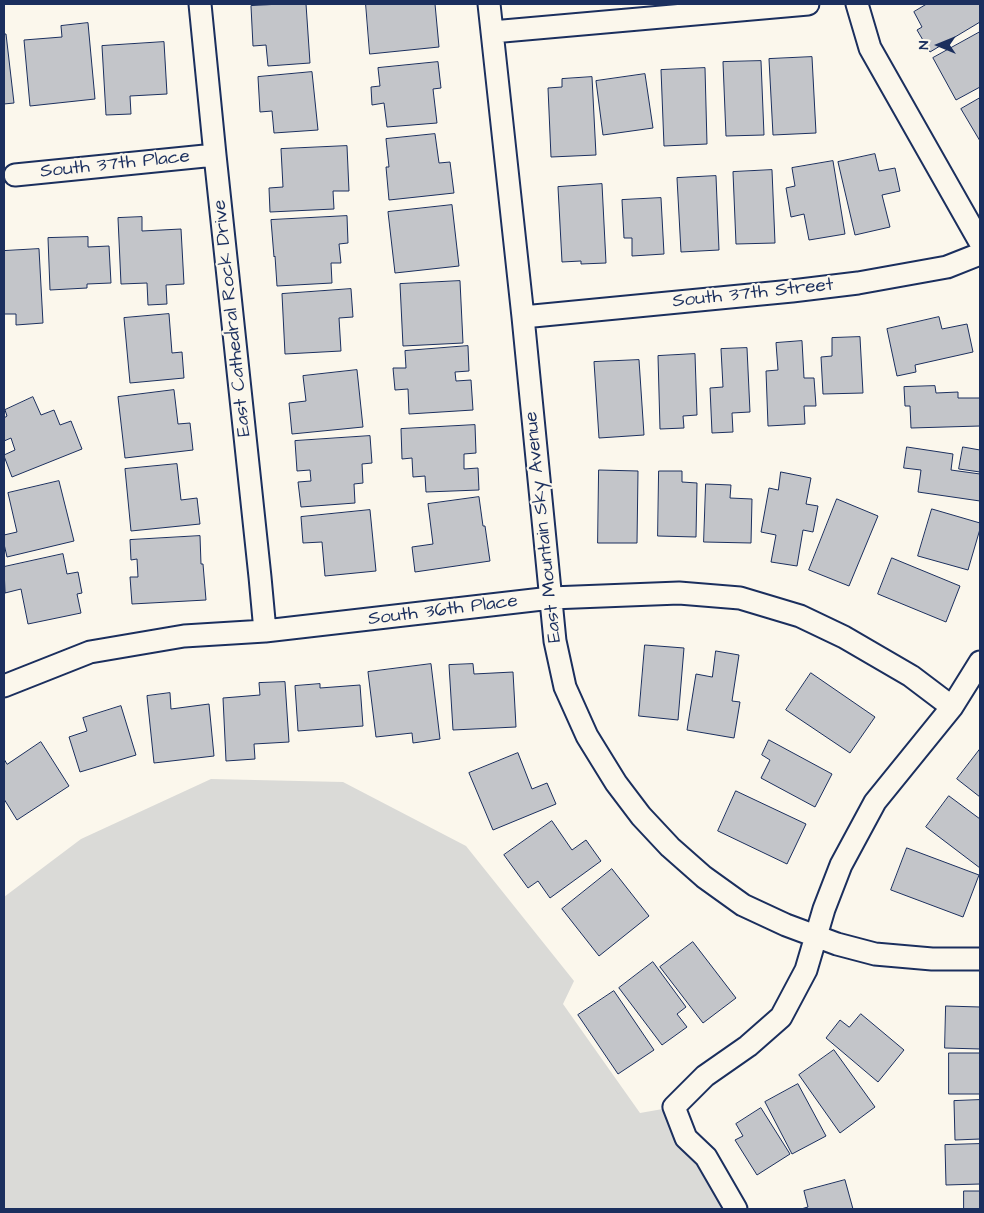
<!DOCTYPE html>
<html>
<head>
<meta charset="utf-8">
<style>
  body { margin:0 }
  #map { position:relative; width:984px; height:1213px; overflow:hidden; background:#fbf7ec; font-family:"Architects Daughter",sans-serif }
  canvas { display:block }
  .frame { position:absolute; inset:0; border:5px solid #1b2f5e; pointer-events:none }
  .north { position:absolute; left:914px; top:20px; width:50px; height:50px; -webkit-text-stroke:4px #fbf7ec; paint-order:stroke; rotate:270deg; font-size:14px; font-weight:700; line-height:20px; text-align:center; color:#1b2f5e }
  .north::after { content:''; display:block; margin:auto; width:18px; height:22px; background:#1b2f5e; clip-path:polygon(50% 0,100% 100%,50% 72%,0 100%) }
</style>
</head>
<body>
<div id="map">
<canvas width="984" height="1213"></canvas>
<div class="frame"></div>
<div class="north">N</div>
</div>
<script>
const c = document.querySelector('canvas').getContext('2d');
c.lineJoin = 'round';
function fillPath(path, color) {
  c.fillStyle = color;
  c.fill(path, 'evenodd');
}
function stroke(path, color, width, dash) {
  c.strokeStyle = color;
  c.lineWidth = width;
  c.lineCap = dash ? 'butt' : 'round';
  c.setLineDash(dash || []);
  c.stroke(path);
}
function drawText(font, color, halo, rows, align = 'center') {
  c.font = font + ' "Architects Daughter",sans-serif';
  c.lineWidth = 4.5;
  c.setLineDash([]);
  c.textBaseline = 'middle';
  c.strokeStyle = halo;
  c.fillStyle = color;
  for (const [text, x, y, turn = 0] of rows) {
    c.save();
    c.translate(x, y);
    c.rotate((+turn || 0) * Math.PI / 180);
    c.textAlign = isNaN(turn) ? turn : align;
    if (halo) c.strokeText(text, 0, 0);
    c.fillText(text, 0, 0);
    c.restore();
  }
}
const green = new Path2D(`
  M211,779l132,3 123,64 108,135 -11,23 77,109 34,-6 62,102h-732v-312l77,-58z`);
const building = new Path2D(`
  M281,4h25l4,59 -42,3 -2,-21 -13,1 -2,-40z
  M366,4h69l4,43 -69,7z
  M927,4h53v18l-50,30 -13,-22 5,-3 -8,-15z
  M88,23l7,76 -65,7 -6,-66 38,-3 -1,-11z
  M980,32v55l-24,13 -23,-42z
  M4,34h2l8,69 -10,1z
  M164,42l3,52 -37,2 1,18 -25,1 -4,-69z
  M812,57l4,76 -43,2 -4,-76z
  M761,61l3,74 -38,1 -3,-74z
  M438,62l3,26 -8,1 4,34 -50,4 -3,-24 -12,2 -1,-18 9,-1 -2,-18z
  M705,68l2,76 -43,2 -3,-76z
  M312,72l6,58 -44,3 -2,-22 -12,1 -2,-35z
  M645,74l8,54 -50,7 -7,-54z
  M592,77l4,78 -45,2 -3,-69 14,-1v-8z
  M980,98v43l-19,-32z
  M435,134l4,29 11,-1 4,31 -65,7 -3,-33h3l-3,-28z
  M347,146l2,45h-16l1,18 -64,3 -1,-24 14,-1 -2,-38z
  M875,154l4,17 16,-3 5,23 -18,4 8,32 -35,8 -17,-73z
  M833,161l12,73 -36,6 -5,-26 -13,3 -5,-29 9,-2 -3,-18z
  M772,170l3,73 -39,1 -3,-72z
  M716,176l3,74 -38,2 -4,-74z
  M602,184l4,79 -25,1v-3l-19,1 -4,-75z
  M661,198l3,56 -32,2v-18h-8l-2,-38z
  M452,205l7,61 -64,7 -7,-61z
  M347,216l1,27 -9,1 2,19h-10l1,20 -55,3 -2,-30 -1,1 -3,-37z
  M142,217v14l39,-2 3,55 -18,1 1,19 -19,1 -1,-22 -26,1 -3,-66z
  M88,237v10l21,-1 2,37 -24,1v4l-37,2 -2,-52z
  M39,249l4,74 -27,2v-11h-12v-63z
  M460,281l3,62 -60,3 -3,-62z
  M351,289l2,28 -14,1 2,33 -56,3 -3,-60z
  M169,314l3,39 10,-1 2,26 -54,5 -6,-65z
  M939,317l3,12 25,-5 6,28 -58,13 1,7 -19,4 -10,-47z
  M860,337l3,56 -40,1 -2,-37 11,-1v-18z
  M802,341l2,37h10l2,28h-12l1,18 -37,2 -2,-55 12,-1 -2,-27z
  M468,346l1,25 -14,1 1,9 15,-1 2,30 -64,4 -1,-25 -13,1 -2,-22h13l-1,-17z
  M747,348l3,64 -18,1 1,19 -21,1 -2,-45 13,-1 -2,-38z
  M695,354l2,61 -14,1 1,12 -24,1 -2,-73z
  M639,360l5,75 -45,3 -5,-76z
  M357,370l6,57 -71,7 -3,-31 17,-2 -3,-25z
  M935,386l1,7 22,-1v6h22v28l-69,2 -1,-22h-5l-1,-19z
  M174,390l4,34 12,-1 3,27 -68,8 -7,-61z
  M33,397l8,18 13,-5 6,15 11,-4 11,28 -70,28 -8,-21v-1l11,-5 -4,-12 -7,3v-23l3,-2 -2,-6z
  M475,425l1,28 -12,1v15l14,-1 1,22 -53,2 -1,-16 -12,1 -1,-19 -10,1 -1,-30z
  M370,436l2,27 -10,1 1,19 -9,1 1,19 -54,4 -3,-25 13,-1 -1,-11 -13,1 -2,-30z
  M907,447l46,7 -2,16 29,4v27l-62,-9 3,-22 -17,-2z
  M963,447l17,3v22l-21,-3z
  M177,464l4,36 16,-2 3,26 -69,7 -6,-62z
  M599,470l39,1 -1,72h-39z
  M659,471h23v11l15,1 -1,54 -38,-1z
  M781,472l30,6 -5,26 12,2 -5,26 -10,-2 -6,36 -26,-4 5,-27 -15,-3 8,-44 9,2z
  M59,481l15,60 -67,16 -3,-13v-9l13,-3 -9,-39z
  M706,484l25,1 -1,13 22,1 -1,44 -47,-1z
  M479,497l4,29h2l5,35 -75,11 -3,-25 21,-3 -5,-40z
  M837,499l41,17 -29,70 -40,-16z
  M932,509l48,14v6l-12,41 -50,-14z
  M370,510l6,61 -51,5 -3,-34 -19,1 -2,-26z
  M200,536l1,28h2l3,36 -74,4 -2,-27h8l-1,-18 -6,1 -1,-20z
  M63,554l4,20 11,-2 4,21 -5,1 4,19 -53,11 -7,-35 -16,4 -1,-26z
  M892,558l68,28 -14,36 -68,-28z
  M645,645l39,3 -6,72 -39,-4z
  M716,651l23,4 -7,46 8,1 -6,36 -47,-8 9,-56 16,3z
  M431,664l9,75 -27,4 -1,-10 -36,4 -8,-65z
  M473,664l1,10 39,-2 3,55 -63,3 -4,-65z
  M811,673l64,44 -25,36 -64,-43z
  M285,682l4,60 -35,2 1,15 -29,2 -3,-63 37,-3 -1,-12z
  M320,684v4l40,-3 3,41 -65,5 -3,-45z
  M170,693l1,16 38,-5 5,52 -60,7 -7,-67z
  M121,706l15,49 -56,17 -11,-35 18,-6 -4,-13z
  M769,740l63,34 -17,33 -54,-29 9,-18 -8,-5z
  M41,742l28,44 -52,34 -13,-21v-40l3,5z
  M980,749v48l-23,-18z
  M518,753l14,36 15,-6 9,21 -63,26 -24,-57z
  M736,791l70,33 -19,40 -69,-33z
  M949,796l31,23v49l-54,-41z
  M552,821l20,29 14,-10 15,21 -51,37 -12,-17 -10,7 -24,-33z
  M907,848l72,27 -16,42 -72,-27z
  M612,869l37,47 -50,40 -37,-47z
  M693,942l43,56 -33,25 -43,-56z
  M653,962l33,45 -9,7 10,13 -25,18 -43,-57z
  M614,991l40,59 -36,24 -40,-59z
  M946,1006l34,1v42l-35,-1z
  M861,1014l43,36 -26,32 -52,-44 14,-18 9,7z
  M834,1050l41,57 -35,26 -41,-58z
  M949,1053h31v41h-31z
  M798,1084l28,52 -34,18 -27,-52z
  M980,1100v39l-25,1 -1,-39z
  M761,1108l29,46 -33,21 -22,-35 8,-4 -7,-12z
  M980,1144v40l-34,1 -1,-40z
  M845,1180l8,29h-52l7,-2 -4,-16z
  M964,1191h16v18h-16z`);
const street = new Path2D(`
  M200,4l15,151 45,422 5,54
  M489,4l34,313 32,324 10,46 22,49 29,47 25,33 29,31 34,30 39,28 43,20 51,19 38,10 57,5h48
  M857,4l13,44 110,194
  M492,32l316,-28
  M15,175l200,-20
  M523,317l269,-26 66,-8 89,-16 33,-13
  M4,686l86,-34 94,-16 81,-5 286,-33 128,-5 61,5 60,18 44,21 67,39 41,31
  M736,1209l-30,-52 -20,-19 -12,-31 31,-31 43,-30 33,-29 25,-47 18,-61 17,-44 34,-63 77,-95 28,-45`);
const streetNames = [
  ["South 37th Place",115,165,-6],
  ["South 37th Street",753,294,-6],
  ["East Cathedral Rock Drive",233,318,-96],
  ["East Mountain Sky Avenue",544,527,-96],
  ["South 36th Place",443,611,-7]
];
fillPath(green, '#dadad7');
fillPath(building, '#c3c5c9');
stroke(building, '#1b2f5e', 1);
stroke(street, '#1b2f5e', 25);
stroke(street, '#fbf7ec', 21);
drawText('19px', '#1b2f5e', '#fbf7ec', streetNames);
</script>
</body>
</html>
